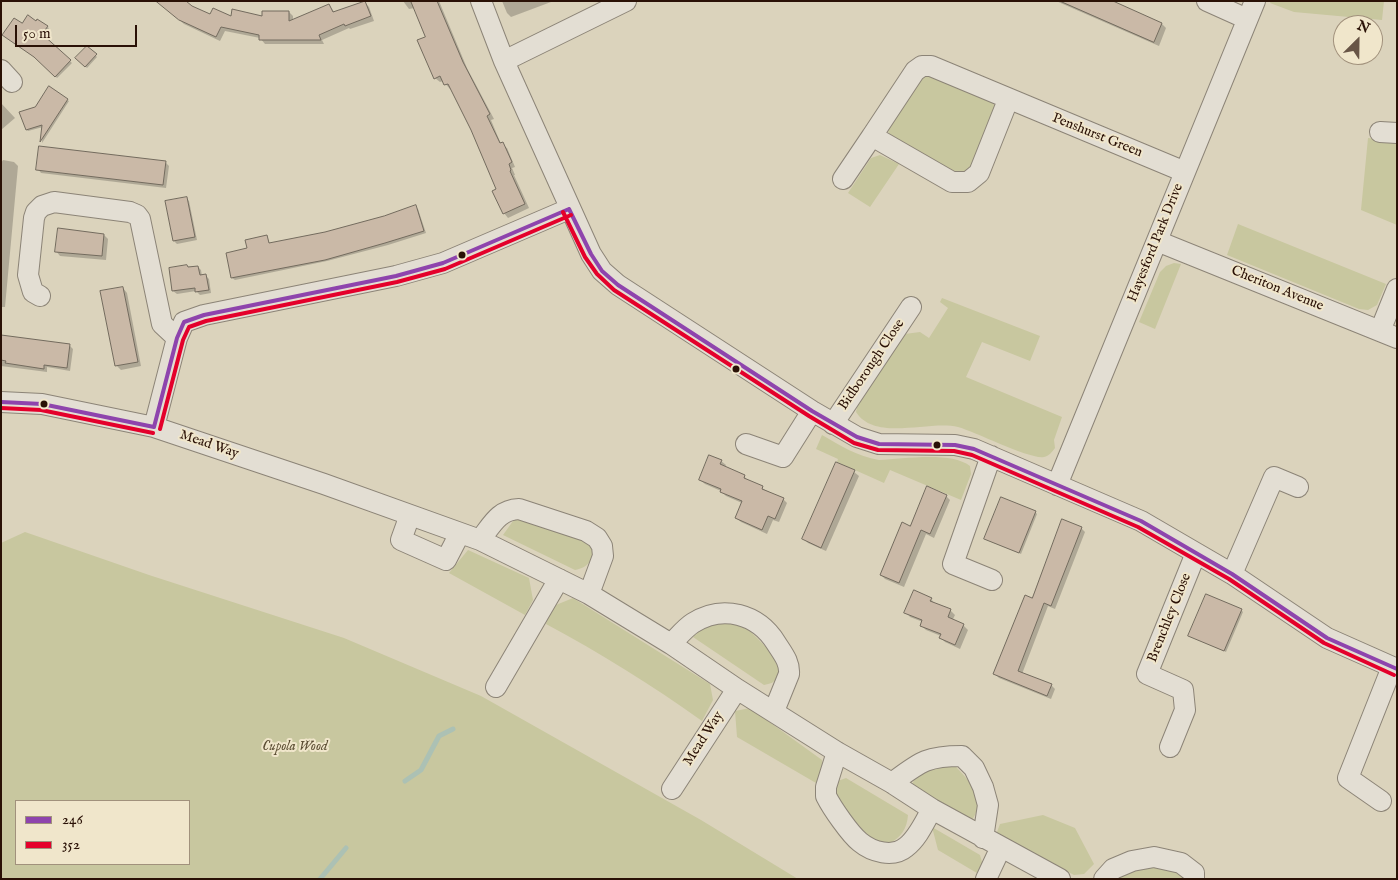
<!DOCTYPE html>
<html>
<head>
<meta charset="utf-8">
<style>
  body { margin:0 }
  #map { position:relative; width:1398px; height:880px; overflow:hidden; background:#dbd3bc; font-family:"IM FELL English",serif }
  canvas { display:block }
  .frame { position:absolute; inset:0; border:2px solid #2a1106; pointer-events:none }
  .legend { position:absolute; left:15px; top:800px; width:175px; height:65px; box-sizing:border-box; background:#f0e6cb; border:1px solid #a1917c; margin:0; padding:6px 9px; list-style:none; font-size:15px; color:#2a1106 }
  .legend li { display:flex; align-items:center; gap:10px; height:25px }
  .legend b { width:25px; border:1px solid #a1917c }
  .north { position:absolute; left:1333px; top:15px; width:50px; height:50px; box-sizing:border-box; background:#f0e6cb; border:1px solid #a1917c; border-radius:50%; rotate:23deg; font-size:14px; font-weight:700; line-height:20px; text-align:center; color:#2a1106 }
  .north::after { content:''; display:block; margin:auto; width:18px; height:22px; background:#685546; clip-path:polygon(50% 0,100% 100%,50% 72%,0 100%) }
  .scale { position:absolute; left:15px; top:25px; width:122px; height:22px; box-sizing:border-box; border:2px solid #2a1106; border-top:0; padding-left:6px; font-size:15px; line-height:18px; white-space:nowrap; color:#2a1106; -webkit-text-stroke:4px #f0e6cb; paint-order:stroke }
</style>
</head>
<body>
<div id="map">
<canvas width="1398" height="880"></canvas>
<div class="frame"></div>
<ul class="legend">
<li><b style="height:6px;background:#8e44ad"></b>246</li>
<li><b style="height:6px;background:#e4002b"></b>352</li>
</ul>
<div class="north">N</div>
<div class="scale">50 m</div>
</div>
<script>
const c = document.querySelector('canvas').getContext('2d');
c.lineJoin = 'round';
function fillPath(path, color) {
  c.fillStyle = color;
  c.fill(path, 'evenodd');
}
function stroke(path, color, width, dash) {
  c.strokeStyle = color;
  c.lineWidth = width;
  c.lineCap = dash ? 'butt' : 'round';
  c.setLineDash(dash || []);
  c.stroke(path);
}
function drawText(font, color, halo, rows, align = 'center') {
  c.font = font + ' "IM FELL English",serif';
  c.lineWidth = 4;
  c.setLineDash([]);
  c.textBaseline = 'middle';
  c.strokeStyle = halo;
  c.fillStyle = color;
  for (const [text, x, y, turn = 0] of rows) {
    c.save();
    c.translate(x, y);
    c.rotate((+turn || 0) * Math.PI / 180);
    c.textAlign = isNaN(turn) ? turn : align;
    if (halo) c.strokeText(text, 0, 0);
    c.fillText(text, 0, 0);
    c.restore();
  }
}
const green = new Path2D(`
  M1271,1h113l-2,19 -88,-8 -24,-9z
  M927,74l65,27 4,8 -21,59 -13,9 -73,-43 -2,-7 30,-49z
  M1368,138l29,3v84l-36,-15z
  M880,155l19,9 -29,43 -22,-14 23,-35z
  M1238,224l148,60 -9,21 -9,5 -9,-1 -132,-54z
  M1174,263l7,1 -26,65 -16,-7 21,-50 6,-6z
  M942,298l98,38 -10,25 -48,-19 -16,35 96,40 -8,23 1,8c-3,4 -6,8 -11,9 -13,3 -68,-25 -86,-30 -29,-7 -83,15 -102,-15l1,-5 48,-73 15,-2 9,6 19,-30 -8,-6z
  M822,435c19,11 35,21 57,25 24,-1 72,-9 91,6l1,8 -10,26 -71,-30 -6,13 -47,-21 1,-3 -22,-10z
  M521,517l68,22 7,9c-5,13 -7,19 -21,22l-72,-35 10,-14z
  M25,532l124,43 195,63 137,58 220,124 97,59h-797v-336zM16,801h173v63h-173z
  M468,550l61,28 4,22 -8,15 -76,-42z
  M573,598l137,86 3,16 -11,21c-50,-36 -102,-68 -156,-97l5,-17z
  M728,622l21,8 21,21 11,15c-1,12 -5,17 -17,19l-71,-48 13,-13z
  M750,708l72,52 6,30 -91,-53 -2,-26z
  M937,766l19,1c16,16 31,35 14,56l-44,-27 -14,-12 7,-13z
  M846,778l62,37c-1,14 -7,22 -19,29l-17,-4 -41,-46 4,-12z
  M1043,815l32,13 19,36 -10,10 -10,1 -72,-37 -5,-6 3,-8z
  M932,827l48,28 7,24 -49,-29z
  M1141,864l40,9 5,6h-73z`);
const shadow = new Path2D(`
  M403,1h36l28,67 27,51 -3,1 10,24 6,4 8,19 -3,1 3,7h-1l15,33 -21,10 -4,-5 -6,-23 -26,-60 -20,-42 -2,1 -7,-8 -3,1 -5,-4 -8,-41 -12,-29 -6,1z
  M502,1h49v1l-40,15 -4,-4z
  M1056,1h54l52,23 4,4 -7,18z
  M365,3l4,4 5,14 -24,8 -1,-1 -27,12 2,4h-59l-5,-6 -35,-7 -5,10 -36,-17 -21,-18 28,1 19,9 21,1h32l26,-5 4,4v5l36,-16 6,8z
  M36,22l13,6 -6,8 29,27 -15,15 -19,-19z
  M87,47l10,10 -10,11 -10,-10z
  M67,100l2,1 -27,42 1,-16 -15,4 -1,-1z
  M1,103l14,15 -14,12z
  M3,160l11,2 4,4 -13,141h-4v-144z
  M165,162l4,4 -3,22 -125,-15 -3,-4z
  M186,198l3,3 8,39 -20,4 -3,-3z
  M415,207l3,2 8,24 -38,12 -61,16 -92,19 -3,-2 17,-29 18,-12 3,7 55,-11 60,-16z
  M104,235l4,4 -2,21 -46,-4 -4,-5z
  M198,267l3,3 1,6h4l3,3 2,14 -11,2 -4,-4 -19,3 -4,-3 16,-23z
  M123,288l4,5 14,73 -20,4 -5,-5z
  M1,338l69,8 3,3 -3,22 -23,-4v5l-46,-6z
  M721,461l5,4 -1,2 19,9 4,5 35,18 4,4 -8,19 -6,-2 -6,14 -26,-12 -5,-4 6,-15 -16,-7 -5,-5 -16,-7 -5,-4z
  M854,472l5,4 -33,75 -18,-8 -4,-4z
  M946,496l4,4 -16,38 -8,-4 -22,53 -19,-8 -4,-4 30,-48z
  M1035,512l2,2 -16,40 -36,-16z
  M1081,528l4,4 -30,77 -7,-3 -26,68 29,11 4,4 -4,10 -52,-21 -4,-4 37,-74z
  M931,599l4,5 15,6 5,5 -3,6 11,4 5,5 -8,19 -15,-7 -4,-4v-2l-15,-6 -5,-5 2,-3 -13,-5 -4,-5z
  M1241,610l2,2 -17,40 -36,-16z`);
const stream = new Path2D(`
  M405,781l16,-11 18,-34 14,-7
  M320,879l26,-31`);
const building = new Path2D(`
  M156,1h30l6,5 18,8 3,-6 18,8 1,-7 30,7v-5h27v10l40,-17 4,8 32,-11 6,15 -26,10 -1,-2 -25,11 2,5h-62v-5l-38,-8 -5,10 -37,-17z
  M411,1h26l26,61 27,52 -3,2 13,27 3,-1 9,20 -3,2 2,6 -1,1 15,33 -22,10 -11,-23 4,-2 -25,-59 -23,-46 -4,1 -4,-9 -6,3 -17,-39 8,-3z
  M1060,1h53l49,22 -8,19z
  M28,15l8,6 1,-2 11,7 -6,8 29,26 -16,17 -21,-20 -32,-22 12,-17 8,5z
  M87,46l10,8 -12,13 -10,-9z
  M49,86l19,13 -28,43 2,-17 -16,5 -7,-18 16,-5z
  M39,146l127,15 -3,24 -127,-15z
  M187,197l8,40 -22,4 -8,-40z
  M416,205l8,26 -39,12 -60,17 -94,18 -5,-25 21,-5 -2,-8 22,-5 2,8 56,-11 59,-16z
  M58,228l46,6 -2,22 -47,-4z
  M187,265l1,2 10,-1 2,9 6,-1 3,16 -14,2v-4l-23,3 -3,-23z
  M123,287l15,75 -23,4 -15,-75z
  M1,335l69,9 -3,24 -23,-3v4l-39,-6 1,-2 -5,-1z
  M709,455l13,5 -2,4 25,11 -1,3 19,8 -1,3 22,9 -9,21 -7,-3 -6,14 -27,-12 7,-17 -22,-9 1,-3 -22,-9z
  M836,462l19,8 -34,78 -19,-9z
  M927,486l20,9 -17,39 -9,-4 -22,53 -19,-8 22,-53 8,4z
  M1001,497l35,14 -17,42 -35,-14z
  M1062,519l20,8 -31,79 -7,-3 -26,68 34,13 -5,12 -54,-22 32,-79 7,3z
  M914,590l18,8 -2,3 21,8 -3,8 16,7 -9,21 -16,-7 2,-4 -21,-8 2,-6 -18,-7z
  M1206,594l36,15 -18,42 -36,-15z`);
const minor = new Path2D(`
  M481,1l23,60 87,193 11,17 16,14 194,126 45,26 22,7 76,1 19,4 167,72 91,53 95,64 70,31
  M1207,1l40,18
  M504,61l122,-60
  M1,70l11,12
  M1008,100l-29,73 -11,9h-16l-80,-46 43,-65 7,-5h9l254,106
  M1380,132l17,1
  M843,179l29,-43
  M1157,241l240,97
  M40,296l-7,-4 -5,-17 6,-57 2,-6 6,-6 12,-4 76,10 7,3 3,4 22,105 15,14
  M1380,331l17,-42
  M1,402l41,2 112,23 170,57 156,56 109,54 82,50 66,45 100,63 55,31 40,26 128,70
  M833,424l78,-117
  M154,427l23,-89 7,-16 20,-7 192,-39 47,-13 126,-54
  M746,444l37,13 29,-46
  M991,456l-38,108 39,16
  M1057,485l198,-484
  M410,515l-9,25 45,20 14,-27
  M480,540c12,-15 18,-30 39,-31l67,22 11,7 5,8 1,10 -14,38
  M1232,574l42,-97 24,10
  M671,644c7,-7 14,-16 22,-21 30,-19 65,-9 83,20 7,11 14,19 13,31l-15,37
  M496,687l63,-108
  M1170,747l15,-37 -2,-20 -36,-16 49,-121
  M837,752l-11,35v9c6,12 24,38 34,46 12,10 33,16 46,5 12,-9 19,-26 26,-38
  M892,783c28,-21 34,-27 70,-27l12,12 9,19 5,18 -5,33
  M672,789l65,-100
  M1381,801l-33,-23 44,-111
  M986,879l15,-32
  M1104,879l9,-10 19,-8 22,-4 27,6 13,10v6`);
const bus1 = new Path2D(`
  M569,209l22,45 11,17 16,14 194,126 45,26 22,7 76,1 19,4 167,72 91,53 95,64 70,31
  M1,402l41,2 112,23
  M154,427l23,-89 7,-16 20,-7 192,-39 47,-13 126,-54`);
const bus2 = new Path2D(`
  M563,212l22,45 12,17 17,16 195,126 45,27 24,7 76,1 18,4 166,72 91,52 95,64 70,32
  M1,408l40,2 112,23
  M160,429l23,-89 6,-13 17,-6 191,-39 48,-13 126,-54`);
const markers = [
  [462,255,4.5,"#2a1106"],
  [736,369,4.5,"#2a1106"],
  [44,404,4.5,"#2a1106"],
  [937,445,4.5,"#2a1106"]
];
const streetNames = [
  ["Penshurst Green",1097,136,22],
  ["Hayesford Park Drive",1156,243,-68],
  ["Cheriton Avenue",1277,289,22],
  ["Bidborough Close",872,365,-56],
  ["Mead Way",209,445,19],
  ["Brenchley Close",1170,618,-68],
  ["Mead Way",704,739,-57]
];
const parkNames = [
  ["Cupola Wood",295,747]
];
fillPath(green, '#c8c79f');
fillPath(shadow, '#0003');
stroke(stream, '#acc1b4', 5);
fillPath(building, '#cab9a7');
stroke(building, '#736b5e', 1);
stroke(minor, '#8c8477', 22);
stroke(minor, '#e3ded3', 20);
stroke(bus1, '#8e44ad', 4);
stroke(bus2, '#e4002b', 4);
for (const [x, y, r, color] of markers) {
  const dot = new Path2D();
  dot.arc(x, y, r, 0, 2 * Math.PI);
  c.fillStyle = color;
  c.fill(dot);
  stroke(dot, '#f0e6cb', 2);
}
drawText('14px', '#2a1106', '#f0e6cb', streetNames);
drawText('italic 14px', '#5c4e34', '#f0e6cb', parkNames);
</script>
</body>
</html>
